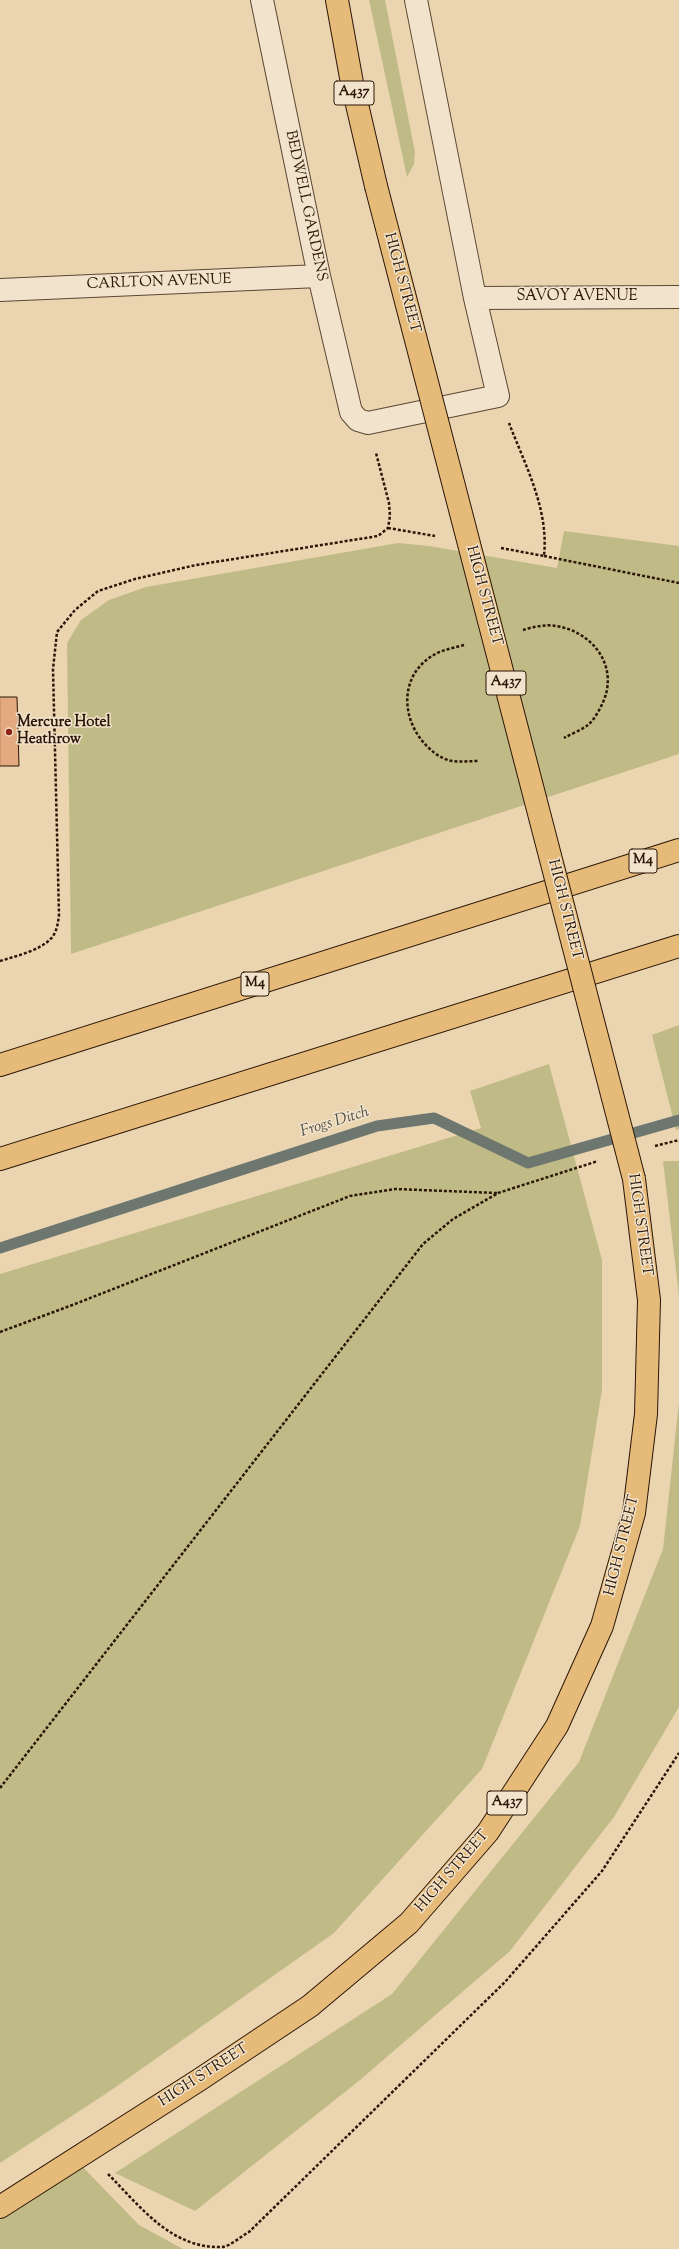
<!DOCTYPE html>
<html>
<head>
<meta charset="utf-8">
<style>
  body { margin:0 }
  canvas { display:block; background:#ebd5b1 }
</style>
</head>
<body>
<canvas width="679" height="2249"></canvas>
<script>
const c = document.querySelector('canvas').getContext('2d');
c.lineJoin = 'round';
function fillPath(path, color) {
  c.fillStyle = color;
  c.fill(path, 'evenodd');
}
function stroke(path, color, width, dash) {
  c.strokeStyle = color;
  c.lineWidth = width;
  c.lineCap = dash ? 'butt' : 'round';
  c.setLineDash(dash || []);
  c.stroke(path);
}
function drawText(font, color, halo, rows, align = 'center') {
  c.font = font + ' "Sorts Mill Goudy",serif';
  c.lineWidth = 3;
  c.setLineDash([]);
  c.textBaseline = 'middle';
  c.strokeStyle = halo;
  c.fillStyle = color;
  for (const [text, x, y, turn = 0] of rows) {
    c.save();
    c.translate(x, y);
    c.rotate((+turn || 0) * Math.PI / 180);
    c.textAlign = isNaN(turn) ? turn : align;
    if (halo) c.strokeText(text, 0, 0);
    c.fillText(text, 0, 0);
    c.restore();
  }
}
const green = new Path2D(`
  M369,0h16l30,152 -1,12 -7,13z
  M564,531l115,15v208l-608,200 -4,-311 14,-23 28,-20 37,-13 252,-44 31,3 128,22z
  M679,1025v104l-3,1 -24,-95z
  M549,1064l53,196v130l-22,136 -98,243 -148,164 -221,156 -113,74v-889l481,-146 -11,-37z
  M663,1161h16v135z
  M679,1402v305l-65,110 -104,134 -150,129 -165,131 -80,-38 277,-179 187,-232 84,-213z
  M78,2162l61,63 44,24h-183v-36z`);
const stream = new Path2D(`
  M0,1248l377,-122 57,-8 94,45 151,-43`);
const building = new Path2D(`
  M0,697h17l2,69h-19z`);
const path = new Path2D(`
  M388,528l47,8
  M501,548l43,8c5,-47 -19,-91 -35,-133
  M544,556l135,27
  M523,630c9,-3 23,-6 33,-4 33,5 59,34 50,68 -3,10 -10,24 -18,31 -7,5 -17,9 -24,13
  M464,645c-11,3 -23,5 -32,11 -32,20 -31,61 -8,87 7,8 17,16 28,18 9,1 18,0 27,0
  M0,961c16,-5 43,-11 53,-25 4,-6 5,-13 6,-21l-6,-246 4,-37 18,-22 23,-19 37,-12 61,-14 182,-29 10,-8 2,-12 -1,-13 -13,-50
  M655,1146l24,-6
  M0,1332l75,-28 275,-108 45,-7 102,4
  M0,1788l423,-544 30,-25 45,-26 100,-32
  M108,2174c32,32 63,75 114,73 9,-1 19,-11 27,-15l256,-250 97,-111 77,-118`);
const minor = new Path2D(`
  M262,0l57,276 32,136 7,8 10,3 130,-27 -23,-98 -59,-298
  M0,290l319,-14
  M475,298l204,-1`);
const primary = new Path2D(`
  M337,0l15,83 24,103
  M0,2207l199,-127 111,-74 99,-83 79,-91 69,-106 45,-100 32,-113 12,-99 3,-114 -15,-121`);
const motorway = new Path2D(`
  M0,1065l679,-215
  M0,1159l679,-213`);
const primaryBridge = new Path2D(`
  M376,186l258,993`);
const markers = [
  [9,732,4,"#8f2418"]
];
const shields = [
  [354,93,40],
  [506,683,40],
  [643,861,28],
  [255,984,28],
  [507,1803,40]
];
const shieldNames = [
  ["A437",354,93],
  ["A437",506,683],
  ["M4",643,861],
  ["M4",255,984],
  ["A437",507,1803]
];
const streetNames = [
  ["BEDWELL GARDENS",305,206,78],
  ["CARLTON AVENUE",159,283,-2],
  ["HIGH STREET",401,283,75],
  ["SAVOY AVENUE",577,297],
  ["HIGH STREET",483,596,75],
  ["HIGH STREET",564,910,76],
  ["HIGH STREET",639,1225,82],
  ["HIGH STREET",623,1546,-76],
  ["HIGH STREET",453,1872,-49],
  ["HIGH STREET",204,2076,-33]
];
const poiNames = [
  ["Mercure Hotel",17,723],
  ["Heathrow",17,740]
];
const waterNames = [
  ["Frogs Ditch",335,1123,-17]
];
fillPath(green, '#c0bb86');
stroke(stream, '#6e776f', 11);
fillPath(building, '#e3aa80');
stroke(building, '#2b1607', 1);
stroke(minor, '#5b4632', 24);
stroke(primary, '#2b1607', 24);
stroke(motorway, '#2b1607', 24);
stroke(path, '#2b1607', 2.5, [3, 2]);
stroke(minor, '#f2e4cc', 22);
stroke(primary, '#e6ba78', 22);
stroke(motorway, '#e6ba78', 22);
stroke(primaryBridge, '#2b1607', 24, []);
stroke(primaryBridge, '#e6ba78', 22);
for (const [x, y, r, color] of markers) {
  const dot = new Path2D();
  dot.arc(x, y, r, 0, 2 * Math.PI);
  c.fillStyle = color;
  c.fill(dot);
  stroke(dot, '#f2e4cc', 1.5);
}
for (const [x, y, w] of shields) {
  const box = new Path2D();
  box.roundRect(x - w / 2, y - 12, w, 24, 3);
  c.fillStyle = '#f2e4cc';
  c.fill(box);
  stroke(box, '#2b1607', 1);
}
drawText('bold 14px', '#2b1607', null, shieldNames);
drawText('15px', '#2b1607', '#f2e4cc', streetNames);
drawText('bold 15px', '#2b1607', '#f2e4cc', poiNames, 'left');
drawText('italic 16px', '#524e44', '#f2e4cc', waterNames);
</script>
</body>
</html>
